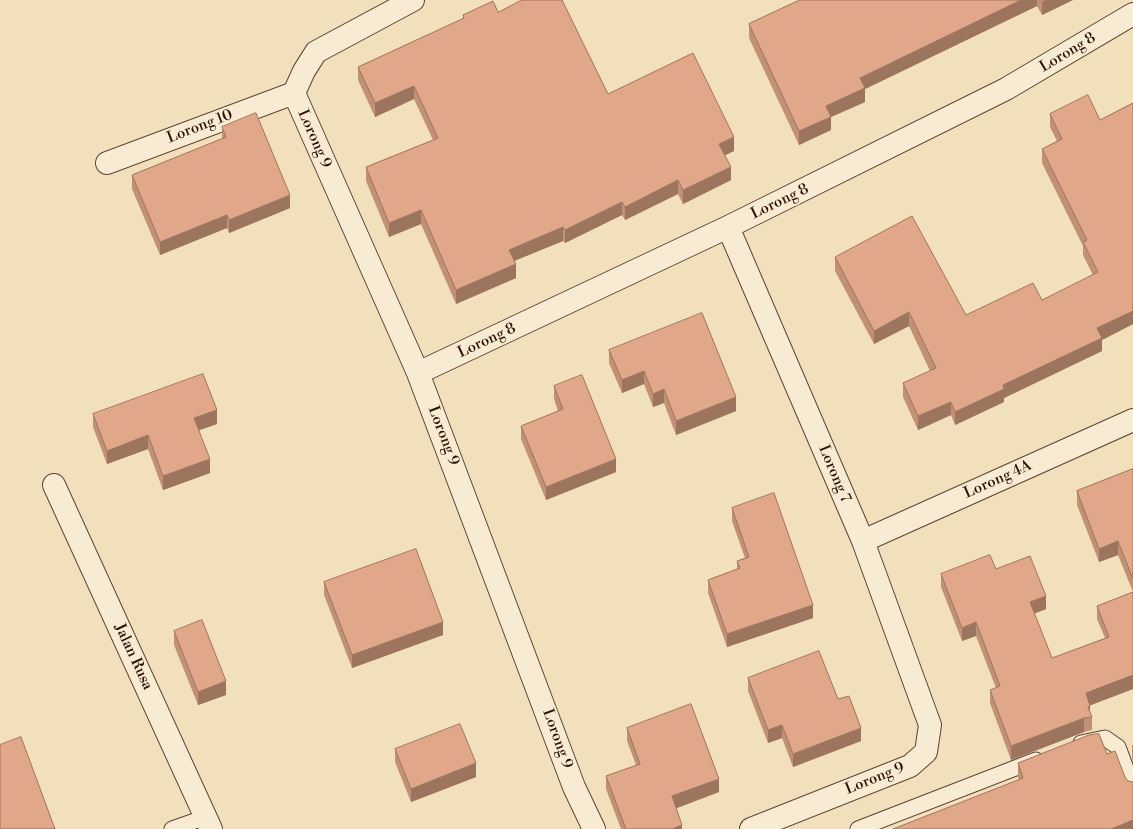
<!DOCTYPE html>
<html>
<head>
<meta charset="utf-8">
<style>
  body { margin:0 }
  canvas { display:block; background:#f2e0bd }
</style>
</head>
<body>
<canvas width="1133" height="829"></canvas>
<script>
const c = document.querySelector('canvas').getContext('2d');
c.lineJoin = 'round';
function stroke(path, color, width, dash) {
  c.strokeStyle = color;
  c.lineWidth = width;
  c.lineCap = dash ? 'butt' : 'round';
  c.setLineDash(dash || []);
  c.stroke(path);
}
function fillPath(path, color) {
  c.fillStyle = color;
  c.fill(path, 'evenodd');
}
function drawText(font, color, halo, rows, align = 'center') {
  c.font = font + ' "Libre Bodoni",serif';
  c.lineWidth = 4;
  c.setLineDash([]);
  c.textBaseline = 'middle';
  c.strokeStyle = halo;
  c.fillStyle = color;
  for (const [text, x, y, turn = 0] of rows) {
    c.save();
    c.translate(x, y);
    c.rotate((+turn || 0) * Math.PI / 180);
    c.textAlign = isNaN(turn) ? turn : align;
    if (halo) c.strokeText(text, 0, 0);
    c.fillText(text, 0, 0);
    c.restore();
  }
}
const lane = new Path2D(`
  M1081,743l24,-5 13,9 15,40
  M172,829l34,-12
  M858,829l178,-69`);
const street = new Path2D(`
  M413,0l-97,52 -12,19 -10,22 124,280 156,414 20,42
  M107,163l187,-70
  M728,227l135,314 67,184 -4,27 -16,14 -159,63
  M418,373l310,-146 278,-138 127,-75
  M54,485l157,344
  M863,541l270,-121`);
const wall = new Path2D(`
  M800,0h273l-31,15 -5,-9 -172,83v13l-34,15v13l-32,15 -50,-107v-14z
  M498,12l110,82 126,57 -9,4 6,25 -48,24 -5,-10 -53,26 -3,-5 -57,28 -2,-2 -49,20 2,17 -60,26 -35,-80 -32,13 -23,-56v-14l67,-27 -19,-41 -39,18 -17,-37v-13l105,-48v-4z
  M1133,103v221l-31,16v11l-98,47v4l-49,23 -4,-10 -33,15 -15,-33v-14l27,-12 -21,-45 -35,18 -39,-73v-14l131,58 76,-15 51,-25 -10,-20v-9l-41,-83v-14l15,-8 -7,-14v-13l50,6z
  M222,127l68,81 -61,25 -2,-5 -67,27 -28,-66v-14l90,-36z
  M609,350l127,61 -60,24 -12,-32 -11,4 -9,-23 -22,9 -13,-30z
  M554,386l62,86 -70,28 -25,-61v-13l37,-15 -4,-12z
  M93,414l124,10 -18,6 11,43 -47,17 -15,-41 -41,15 -14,-37z
  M1133,469v220l-43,16v8l2,4v13l-8,2 -73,28 -21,-57v-13l6,-2 -20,-52 -14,5 -21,-54v-13l55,-5 50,40 -12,5 18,44 53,-20 -8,-19v-13l36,-14 -15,-37 -19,7 -22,-57v-14z
  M732,508l81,110 -86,29 -19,-54v-13l29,-11v-8l8,-3 -13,-37z
  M324,582l119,53 -91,33 -28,-73z
  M174,631l52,64 -28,10 -24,-60z
  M748,678l90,21 23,42 -68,26 -11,-29 -14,5 -20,-52z
  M627,728l92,64 -43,16 6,21h-61l-15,-40v-13l30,-11 -9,-24z
  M1132,745h1v16l-1,-3z
  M395,749l81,28 -65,25 -16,-40z
  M1107,754l21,27 -109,-1 -1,-3v-14z`);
const shadedWall = new Path2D(`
  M1021,0h16v6l-172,83v13l-34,15v13l-32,15v-14l27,-25 34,-28z
  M1045,0h28l-31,15v-13z
  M414,86v13l-39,18v-14z
  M734,137v14l-15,7v-14z
  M731,167v13l-48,24v-14z
  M678,180v14l-53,26v-13z
  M290,195v13l-61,25v-13z
  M622,202v13l-57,28v-13z
  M421,210v14l-32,13v-14z
  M227,215v13l-67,27v-13z
  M563,227v14l-54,22v-13z
  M516,264v14l-60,26v-14z
  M1133,311v13l-31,16v11l-98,47v4l-49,23v-13l48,-27 94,-57z
  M909,312v14l-35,18v-13z
  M644,371v13l-22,9v-13z
  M664,389v14l-11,4v-13z
  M736,397v14l-60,24v-14z
  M951,402v13l-33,15v-14z
  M217,410v14l-23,8v-14z
  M148,435v14l-41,15v-13z
  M210,459v14l-47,17v-14z
  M616,459v13l-70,28v-13z
  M1118,541v14l-19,7v-13z
  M1046,596v13l-16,6v-13z
  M813,605v13l-86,29v-13z
  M443,622v13l-91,33v-13z
  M976,622v14l-14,5v-13z
  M1133,675v14l-47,18v-14z
  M226,681v14l-28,10v-13z
  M1090,706v11l-2,-10z
  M1084,718v14l-73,28v-14z
  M782,725v13l-14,5v-13z
  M861,728v13l-68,26v-13z
  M476,763v14l-65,25v-13z
  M719,779v13l-47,18v-14z
  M1133,820v9h-22z
  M682,825v4h-10z`);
const building = new Path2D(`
  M522,0h40l46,94 85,-41 41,84 -15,7 12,23 -48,23 -5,-10 -53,27 -3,-5 -57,28 -2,-3 -54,23 7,14 -60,26 -35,-80 -32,13 -23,-56 72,-29 -24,-52 -39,17 -17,-36 106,-49 -1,-3 30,-14 5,11z
  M800,0h221l-161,78 5,10 -39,18 5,11 -32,14 -50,-107z
  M1088,95l12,25 33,-17v208l-36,17 5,10 -99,47 1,4 -49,23 -4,-10 -33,14 -15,-33 33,-15 -27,-56 -35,19 -39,-74 77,-41 54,99 67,-32 9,17 56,-28 -15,-30 4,-2 -45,-91 20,-10 -12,-25z
  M256,113l34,82 -61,25 -2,-5 -67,27 -28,-67 94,-38 -4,-10z
  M702,313l34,84 -60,24 -12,-32 -11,5 -9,-23 -22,9 -13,-30z
  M203,374l14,36 -23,8 16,41 -47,17 -15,-41 -41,16 -14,-37z
  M582,375l34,84 -70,28 -25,-61 42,-17 -9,-23z
  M1133,469v110l-15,-38 -19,8 -22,-58z
  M774,493l39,112 -86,29 -19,-54 32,-12 -3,-7 12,-4 -17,-49z
  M416,549l27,73 -91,33 -28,-73z
  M990,555l6,14 34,-13 16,40 -16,6 22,56 57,-21 -12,-31 36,-14v83l-47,18 4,13 -2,1 4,10 -8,1 -73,28 -21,-56 10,-4 -24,-64 -14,6 -21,-54z
  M202,620l24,61 -28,11 -24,-61z
  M819,651l19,48 11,-3 12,32 -68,26 -11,-29 -14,5 -20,-52z
  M691,704l28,75 -47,17 10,29 -10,4h-46l-20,-53 34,-12 -13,-36z
  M460,724l16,39 -65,26 -16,-40z
  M1099,734l8,20 8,-3 10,26 3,4 5,1v38l-22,9h-218l130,-51 -5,-15 71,-28z
  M21,737l34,92h-55v-84z`);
const streetNames = [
  ["Lorong 8",1068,53,-31],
  ["Lorong 10",200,127,-21],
  ["Lorong 9",314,139,66],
  ["Lorong 8",780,202,-26],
  ["Lorong 8",487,341,-25],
  ["Lorong 9",443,436,69],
  ["Lorong 7",834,474,67],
  ["Lorong 4A",998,480,-24],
  ["Jalan Rusa",133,657,65],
  ["Lorong 9",557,739,70],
  ["Lorong 9",875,779,-22]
];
stroke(lane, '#5e4432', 17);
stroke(street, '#5e4432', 24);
stroke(lane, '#f7ebd4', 15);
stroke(street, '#f7ebd4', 22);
fillPath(wall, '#c19075');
fillPath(shadedWall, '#9d755f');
fillPath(building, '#e0a788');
stroke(building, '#9d755f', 1);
drawText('15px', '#2c1003', '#f7ebd4', streetNames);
</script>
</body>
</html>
